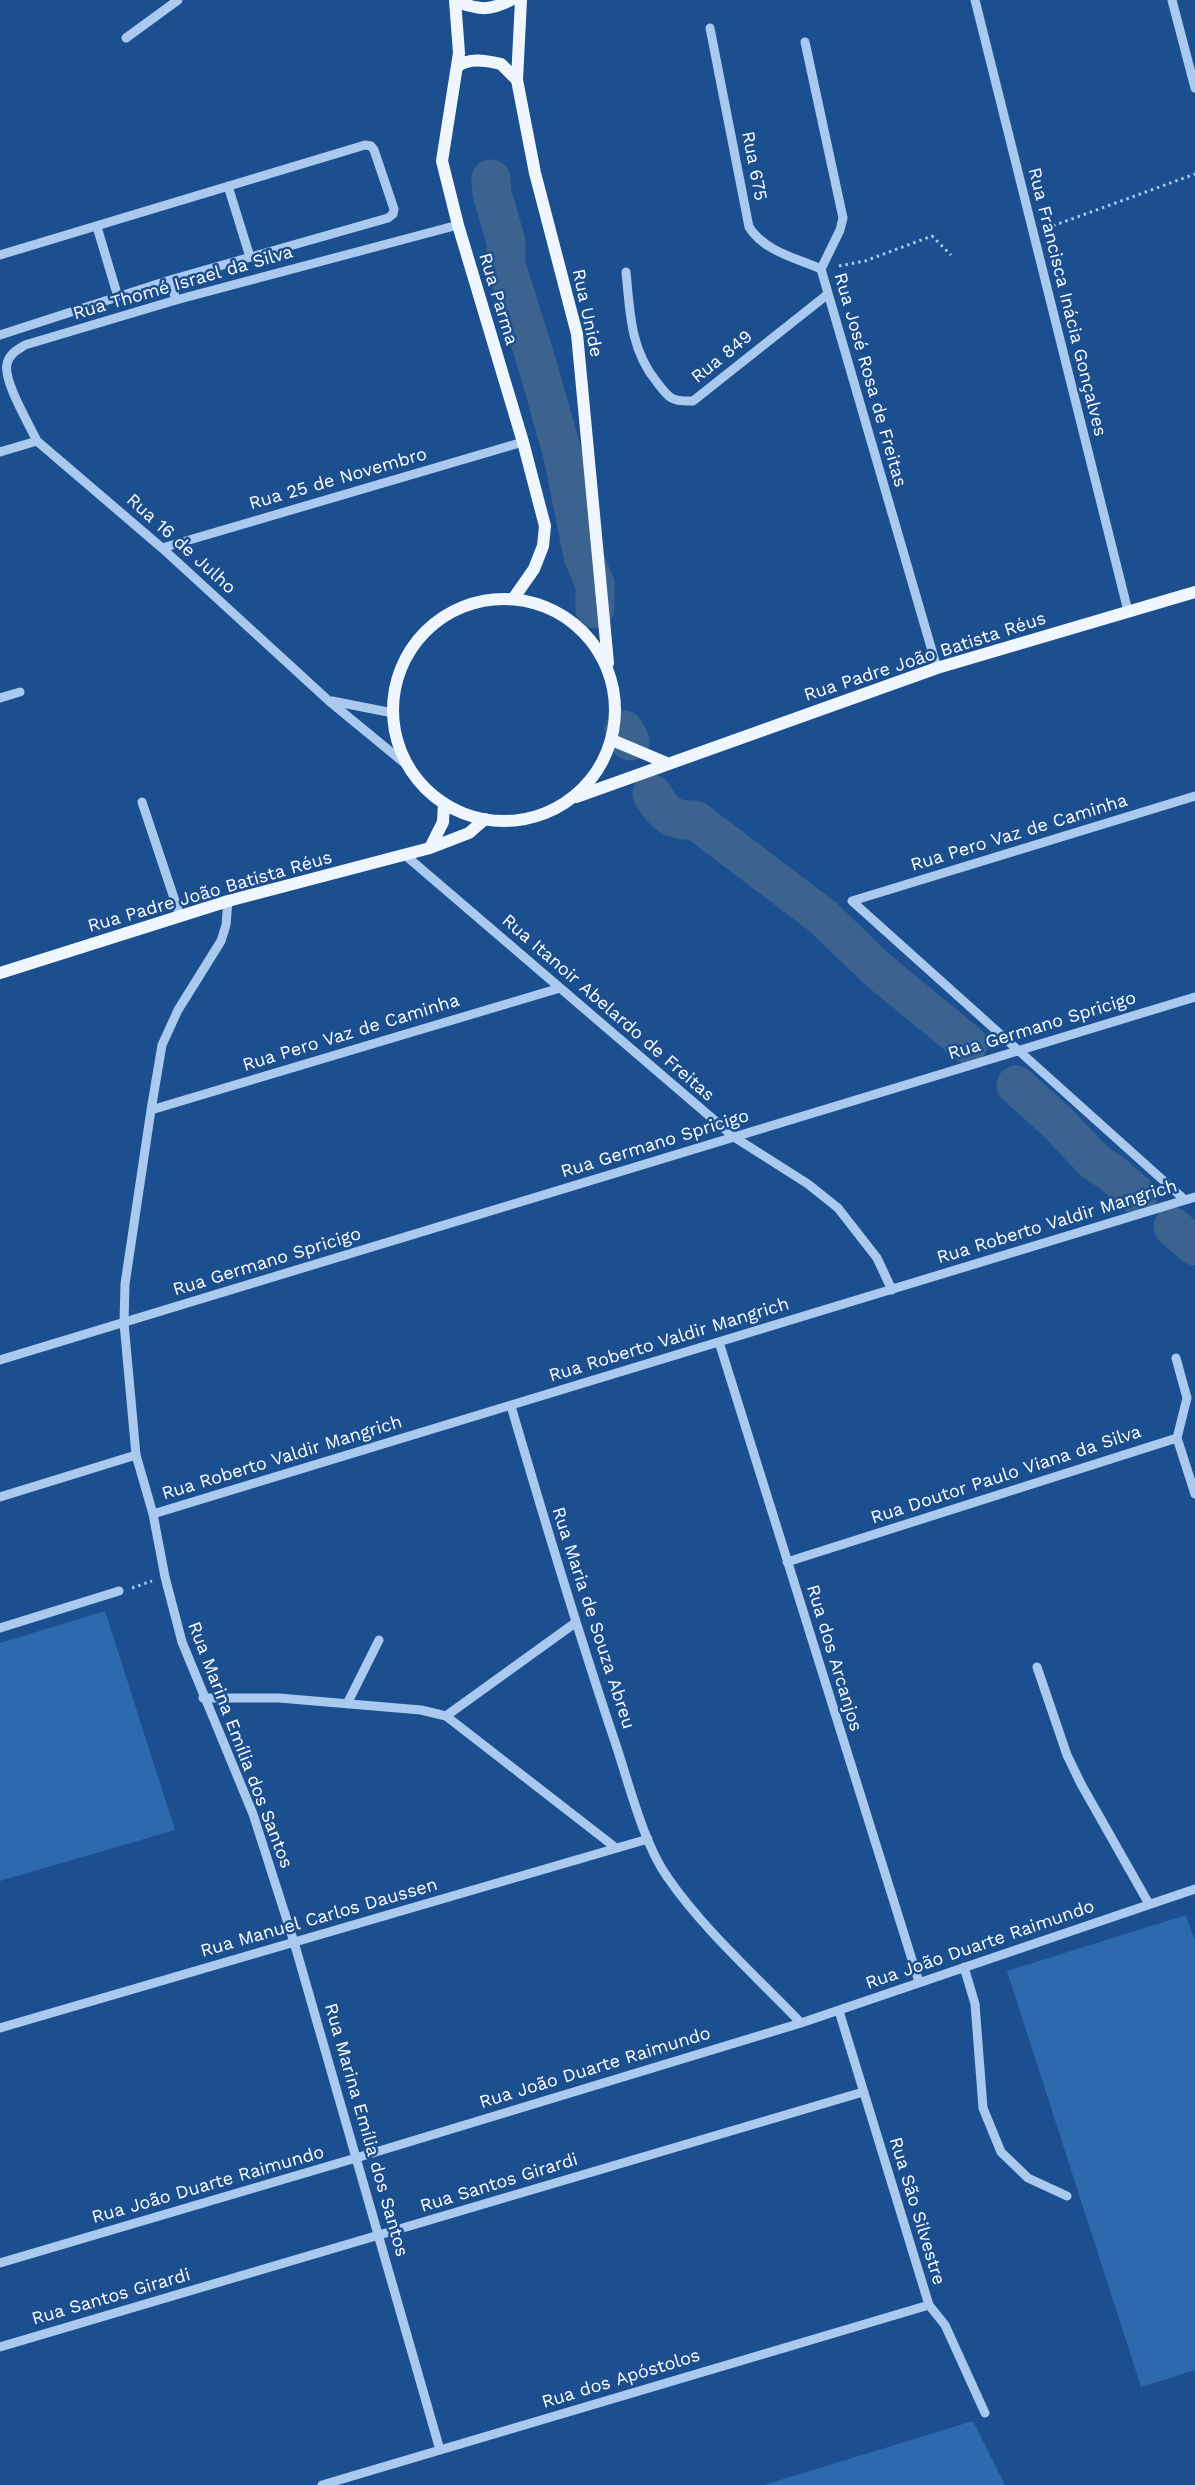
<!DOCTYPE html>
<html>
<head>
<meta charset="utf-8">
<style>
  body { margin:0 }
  canvas { display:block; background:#1b4f8f }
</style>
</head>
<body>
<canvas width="1195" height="2485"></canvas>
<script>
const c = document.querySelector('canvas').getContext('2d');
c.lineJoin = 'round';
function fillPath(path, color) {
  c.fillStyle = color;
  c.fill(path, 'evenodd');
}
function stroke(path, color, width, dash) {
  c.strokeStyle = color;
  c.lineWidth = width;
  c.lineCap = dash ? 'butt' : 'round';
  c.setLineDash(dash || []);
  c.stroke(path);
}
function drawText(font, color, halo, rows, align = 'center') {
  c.font = font + ' "Work Sans",sans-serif';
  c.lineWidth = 5;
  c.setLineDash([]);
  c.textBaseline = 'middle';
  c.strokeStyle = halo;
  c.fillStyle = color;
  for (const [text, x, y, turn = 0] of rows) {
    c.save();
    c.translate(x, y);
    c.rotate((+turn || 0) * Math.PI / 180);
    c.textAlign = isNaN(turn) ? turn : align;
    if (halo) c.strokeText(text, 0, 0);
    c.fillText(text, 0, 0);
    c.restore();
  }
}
const green = new Path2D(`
  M105,1611l70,219 -175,51v-238z
  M1186,1915l9,26v429l-54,17 -134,-416z
  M973,2421l32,64h-241z`);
const river = new Path2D(`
  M491,179l1,14 14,49v23l32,102 25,89 20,100 12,28v25
  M624,730l6,11
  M652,794c12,20 19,27 43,26l128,97 56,54 89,73
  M1016,1085l41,37 38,40 17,11 26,23
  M1173,1227l22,19`);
const path = new Path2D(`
  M1047,228l148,-54
  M839,266l26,-5 67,-25 19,19
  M132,1588l20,-7`);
const minor = new Path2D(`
  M975,0l153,611
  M1172,0l23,88
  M710,28l39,199c15,24 47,31 72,42
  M126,38l52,-38
  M805,42l38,176 -3,12 -19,39 116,399
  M228,186l22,71
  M97,227l21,70
  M0,255l365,-110 6,1 3,4 20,59 -1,5 -5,4 -218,62 -170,55
  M626,272c4,39 4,77 30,109 13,17 15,21 37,20l135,-107
  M170,280l6,20
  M37,441c-8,-17 -34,-60 -30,-77 2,-10 10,-14 18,-19l151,-45 282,-75
  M0,452l37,-11 125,107 167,153 79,65
  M162,548l361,-106
  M0,698l20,-6
  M332,701l61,12
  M142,802l38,114
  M405,855l329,282 74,47 30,24 39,50 15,32
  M228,901l-2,24 -5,16 -43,69 -16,35 -11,65 -26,174 -1,39 12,132 17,59 12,63 17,65 71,172 41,128 146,508
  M852,901l333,299
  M852,901l343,-105
  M151,1110l409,-122
  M719,1342l200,640
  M1176,1358l11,40 -10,40
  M0,1360l1195,-363
  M511,1406c33,113 67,226 105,339 13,39 28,100 52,133 35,51 90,100 133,145
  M0,1497l136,-42
  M153,1514l1042,-317
  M787,1562l390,-124 18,56
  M0,1628l119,-37
  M1037,1667l30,88 14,29 68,120
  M203,1698h76l142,12 25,6 170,132
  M347,1704l32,-64
  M446,1716l129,-93
  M964,1967l11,37 8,104 18,44 27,26 39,18
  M839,2011l90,294 16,20 40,88
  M0,2028l648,-189
  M0,2263l356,-105 445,-135 394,-134
  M0,2347l863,-255
  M322,2485l607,-180`);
const major = new Path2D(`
  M455,0l4,53 -17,108 16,64 65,217 22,84 -2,20 -9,23 -21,30
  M521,0l-4,80 18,93 42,161 31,329
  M456,2c23,7 32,10 55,-2
  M457,67c12,-10 30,-6 44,-3l16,16
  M393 710a111 111 0 1 1 222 0a111 111 0 1 1-222 0Z
  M612,740l57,24
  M576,797l361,-129 258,-76
  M430,848l13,-26 1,-19
  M0,973l228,-72 202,-53 39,-15 16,-14`);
const streetNames = [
  ["Rua 675",754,166,79],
  ["Rua Thomé Israel da Silva",183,283,-16],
  ["Rua Parma",498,299,73],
  ["Rua Francisca Inácia Gonçalves",1067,302,76],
  ["Rua Unide",587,313,78],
  ["Rua 849",722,357,-39],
  ["Rua José Rosa de Freitas",870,380,74],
  ["Rua 25 de Novembro",338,479,-16],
  ["Rua 16 de Julho",181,544,42],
  ["Rua Padre João Batista Réus",925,657,-18],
  ["Rua Pero Vaz de Caminha",1019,833,-17],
  ["Rua Padre João Batista Réus",210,892,-16],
  ["Rua Itanoir Abelardo de Freitas",608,1008,41],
  ["Rua Germano Spricigo",1042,1026,-17],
  ["Rua Pero Vaz de Caminha",351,1033,-17],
  ["Rua Germano Spricigo",655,1144,-17],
  ["Rua Roberto Valdir Mangrich",1057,1222,-17],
  ["Rua Germano Spricigo",267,1262,-17],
  ["Rua Roberto Valdir Mangrich",669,1340,-17],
  ["Rua Roberto Valdir Mangrich",282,1458,-17],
  ["Rua Doutor Paulo Viana da Silva",1006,1475,-18],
  ["Rua Maria de Souza Abreu",593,1618,72],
  ["Rua dos Arcanjos",834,1658,73],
  ["Rua Marina Emília dos Santos",240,1745,69],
  ["Rua Manuel Carlos Daussen",319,1918,-16],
  ["Rua João Duarte Raimundo",980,1945,-19],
  ["Rua João Duarte Raimundo",595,2068,-17],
  ["Rua Marina Emília dos Santos",366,2130,74],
  ["Rua Santos Girardi",499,2183,-17],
  ["Rua João Duarte Raimundo",208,2185,-16],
  ["Rua São Silvestre",917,2211,73],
  ["Rua Santos Girardi",111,2297,-16],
  ["Rua dos Apóstolos",621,2379,-17]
];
fillPath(green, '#2e69ad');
stroke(river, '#3c6290', 39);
stroke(path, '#a9c9ee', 3, [2.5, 4]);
stroke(minor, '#a9c9ee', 9);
stroke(major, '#f0f6ff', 12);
drawText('18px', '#fff', '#1b4f8f', streetNames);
</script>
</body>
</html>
